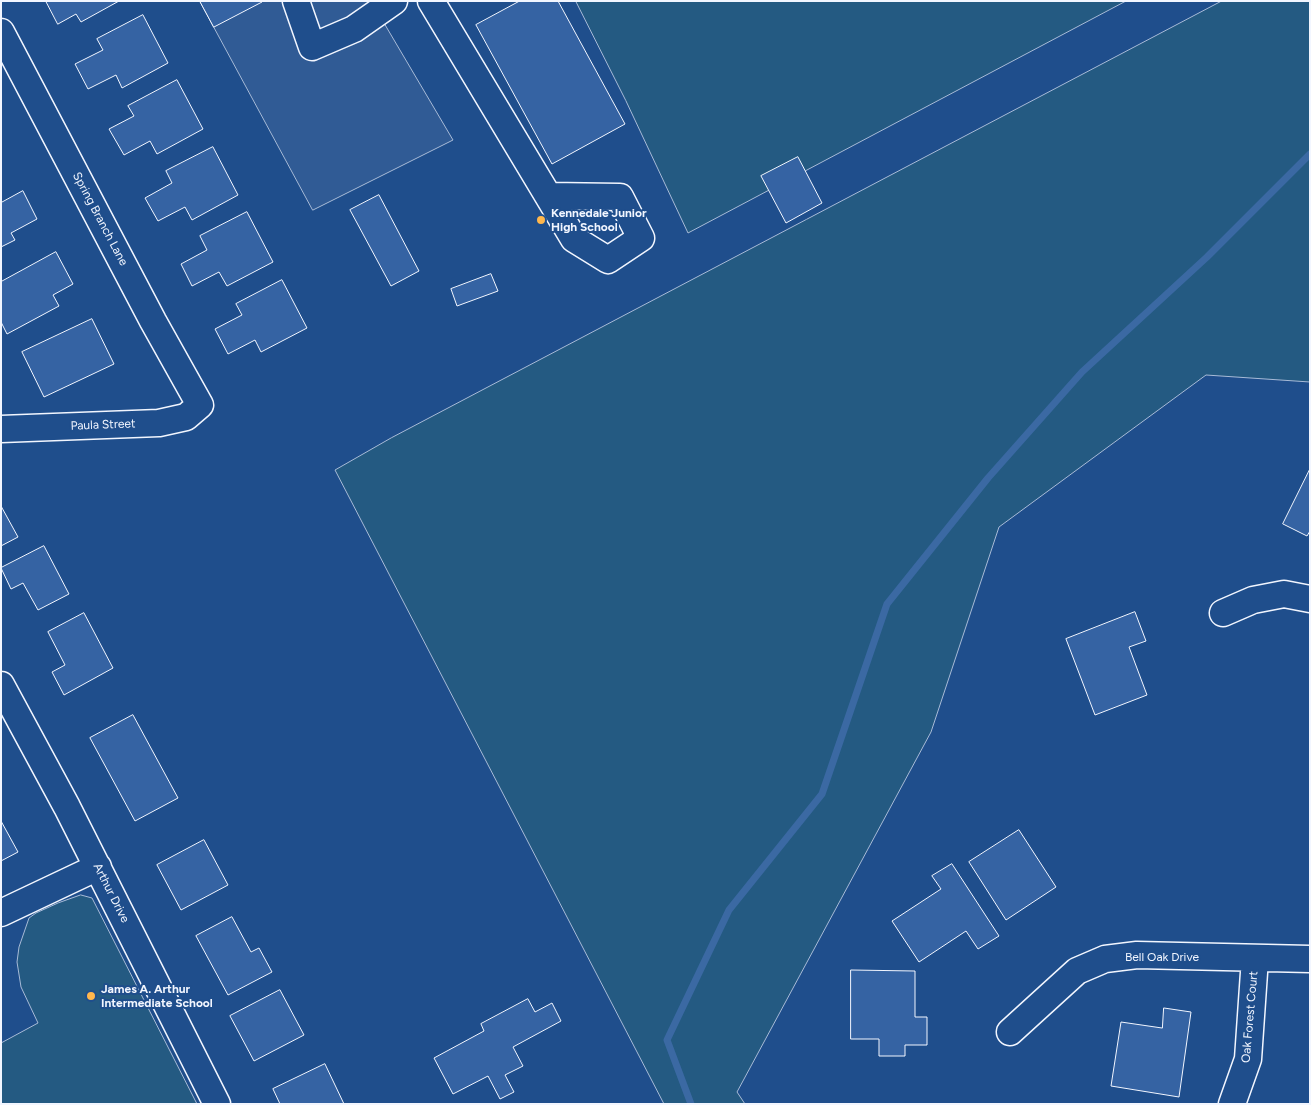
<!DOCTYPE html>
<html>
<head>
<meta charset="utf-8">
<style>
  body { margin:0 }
  #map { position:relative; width:1311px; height:1105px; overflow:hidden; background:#1f4e8c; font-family:Figtree,sans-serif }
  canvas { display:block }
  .frame { position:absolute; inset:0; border:2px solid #f2f6ff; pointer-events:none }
</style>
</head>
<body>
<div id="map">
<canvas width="1311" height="1105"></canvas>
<div class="frame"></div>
</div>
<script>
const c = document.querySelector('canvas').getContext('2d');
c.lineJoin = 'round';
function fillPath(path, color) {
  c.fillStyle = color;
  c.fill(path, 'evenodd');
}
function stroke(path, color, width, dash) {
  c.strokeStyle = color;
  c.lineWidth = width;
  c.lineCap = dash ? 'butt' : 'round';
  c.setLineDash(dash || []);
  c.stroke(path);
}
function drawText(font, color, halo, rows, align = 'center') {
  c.font = font + ' Figtree,sans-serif';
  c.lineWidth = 4;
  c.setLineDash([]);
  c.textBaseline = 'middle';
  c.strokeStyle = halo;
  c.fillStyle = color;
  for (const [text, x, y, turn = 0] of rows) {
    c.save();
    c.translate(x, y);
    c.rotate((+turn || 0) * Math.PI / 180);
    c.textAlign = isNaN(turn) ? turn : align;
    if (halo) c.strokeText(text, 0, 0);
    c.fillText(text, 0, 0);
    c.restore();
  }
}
const green = new Path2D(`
  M576,1h550l-438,232 -62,-132z
  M1222,1h88v381l-104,-7 -207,152 -68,205 -194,360 8,12h-81l-329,-634 56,-32z
  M81,895l11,3 105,206h-196v-61l37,-20 -17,-36 -4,-25 2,-15 10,-29 7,-5 22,-10z`);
const parking = new Path2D(`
  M200,1h171l82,139 -140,70z`);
const stream = new Path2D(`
  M691,1104l-24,-64 62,-130 93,-116 65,-190 101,-126 94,-106 125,-115 103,-103`);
const building = new Path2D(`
  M46,1h73l-38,21 -5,-8 -18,10z
  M200,1h61l1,1 -48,25z
  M520,1h38l67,123 -73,40 -76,-139z
  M143,15l25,48 -46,25 -6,-13 -28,14 -13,-25 28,-14 -6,-11z
  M177,80l26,49 -46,25 -7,-13 -26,14 -15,-26 25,-13 -6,-10z
  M213,147l25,48 -46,25 -7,-13 -27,14 -13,-23 27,-15 -6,-12z
  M798,157l24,46 -36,20 -25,-47z
  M23,191l14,28 -26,14 4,7 -14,7v-44z
  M379,195l40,76 -28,15 -41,-76z
  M247,212l26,50 -46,24 -8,-14 -27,14 -11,-22 26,-14 -7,-14z
  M56,252l17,32 -20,11 6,11 -52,28 -6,-12v-40z
  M491,274l7,17 -41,15 -6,-17z
  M282,280l25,48 -46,24 -6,-12 -27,14 -13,-25 27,-14 -6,-11z
  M92,319l22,45 -70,33 -22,-45z
  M1310,469v62l-3,5 -24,-12z
  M1,506l17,31 -17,9z
  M44,546l25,48 -31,16 -15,-27 -12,6 -10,-21z
  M1135,612l11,29 -17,6 18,48 -52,20 -29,-76z
  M84,613l29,55 -49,27 -12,-23 13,-7 -17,-33z
  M133,715l45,83 -43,23 -45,-83z
  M1,821l17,31 -17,9z
  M1019,830l37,57 -50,33 -37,-58z
  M204,840l24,45 -47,25 -24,-45z
  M952,864l47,72 -21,13 -12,-18 -47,31 -27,-41 49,-32 -9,-13z
  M232,917l19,35 8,-4 13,24 -44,23 -32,-59z
  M851,970l64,1v46h12v28h-22v11h-26v-17h-28z
  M280,990l24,45 -50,26 -24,-45z
  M528,999l7,13 17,-9 9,18 -48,26 10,19 -18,9 9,17 -14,7 -12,-23 -35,18 -19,-36 50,-27 -3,-7z
  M1164,1008l27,4 -12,85 -68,-11 10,-64 41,6z
  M325,1064l19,40h-64l-7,-15z`);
const minor = new Path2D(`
  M296,1l16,46 42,-18 40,-28
  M431,1l143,238 34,21 33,-22 -21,-41 -71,-1
  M1,32l152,289 47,84 -14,12 -27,6 -158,6
  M1223,613l30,-13 31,-6 26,5
  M1,685l66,122 150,297
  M1,913l97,-46
  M1010,1032l67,-61 28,-12 32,-4 173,4
  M1232,1104l16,-45 7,-101`);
const markers = [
  [541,220,5,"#ffb74d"],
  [91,996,5,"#ffb74d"]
];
const poiNames = [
  ["Kennedale Junior",551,213],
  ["High School",551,227],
  ["James A. Arthur",101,989],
  ["Intermediate School",101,1003]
];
const streetNames = [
  ["Spring Branch Lane",100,219,62],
  ["Paula Street",103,425,-2],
  ["Arthur Drive",111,893,63],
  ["Bell Oak Drive",1162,957],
  ["Oak Forest Court",1250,1017,-85]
];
fillPath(green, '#245a82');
stroke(green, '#a8bbd7', 1);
fillPath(parking, '#305b95');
stroke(parking, '#a8bbd7', 1);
stroke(stream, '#3b69a3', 7);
fillPath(building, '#3563a3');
stroke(building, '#f2f6ff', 1);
stroke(minor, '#f2f6ff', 29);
stroke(minor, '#1f4e8c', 26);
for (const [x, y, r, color] of markers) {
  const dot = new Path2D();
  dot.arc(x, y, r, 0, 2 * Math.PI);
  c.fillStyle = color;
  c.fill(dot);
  stroke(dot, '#1f4e8c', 2);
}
drawText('bold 12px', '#f2f6ff', '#1f4e8c', poiNames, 'left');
drawText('12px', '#f2f6ff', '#1f4e8c', streetNames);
</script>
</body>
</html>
